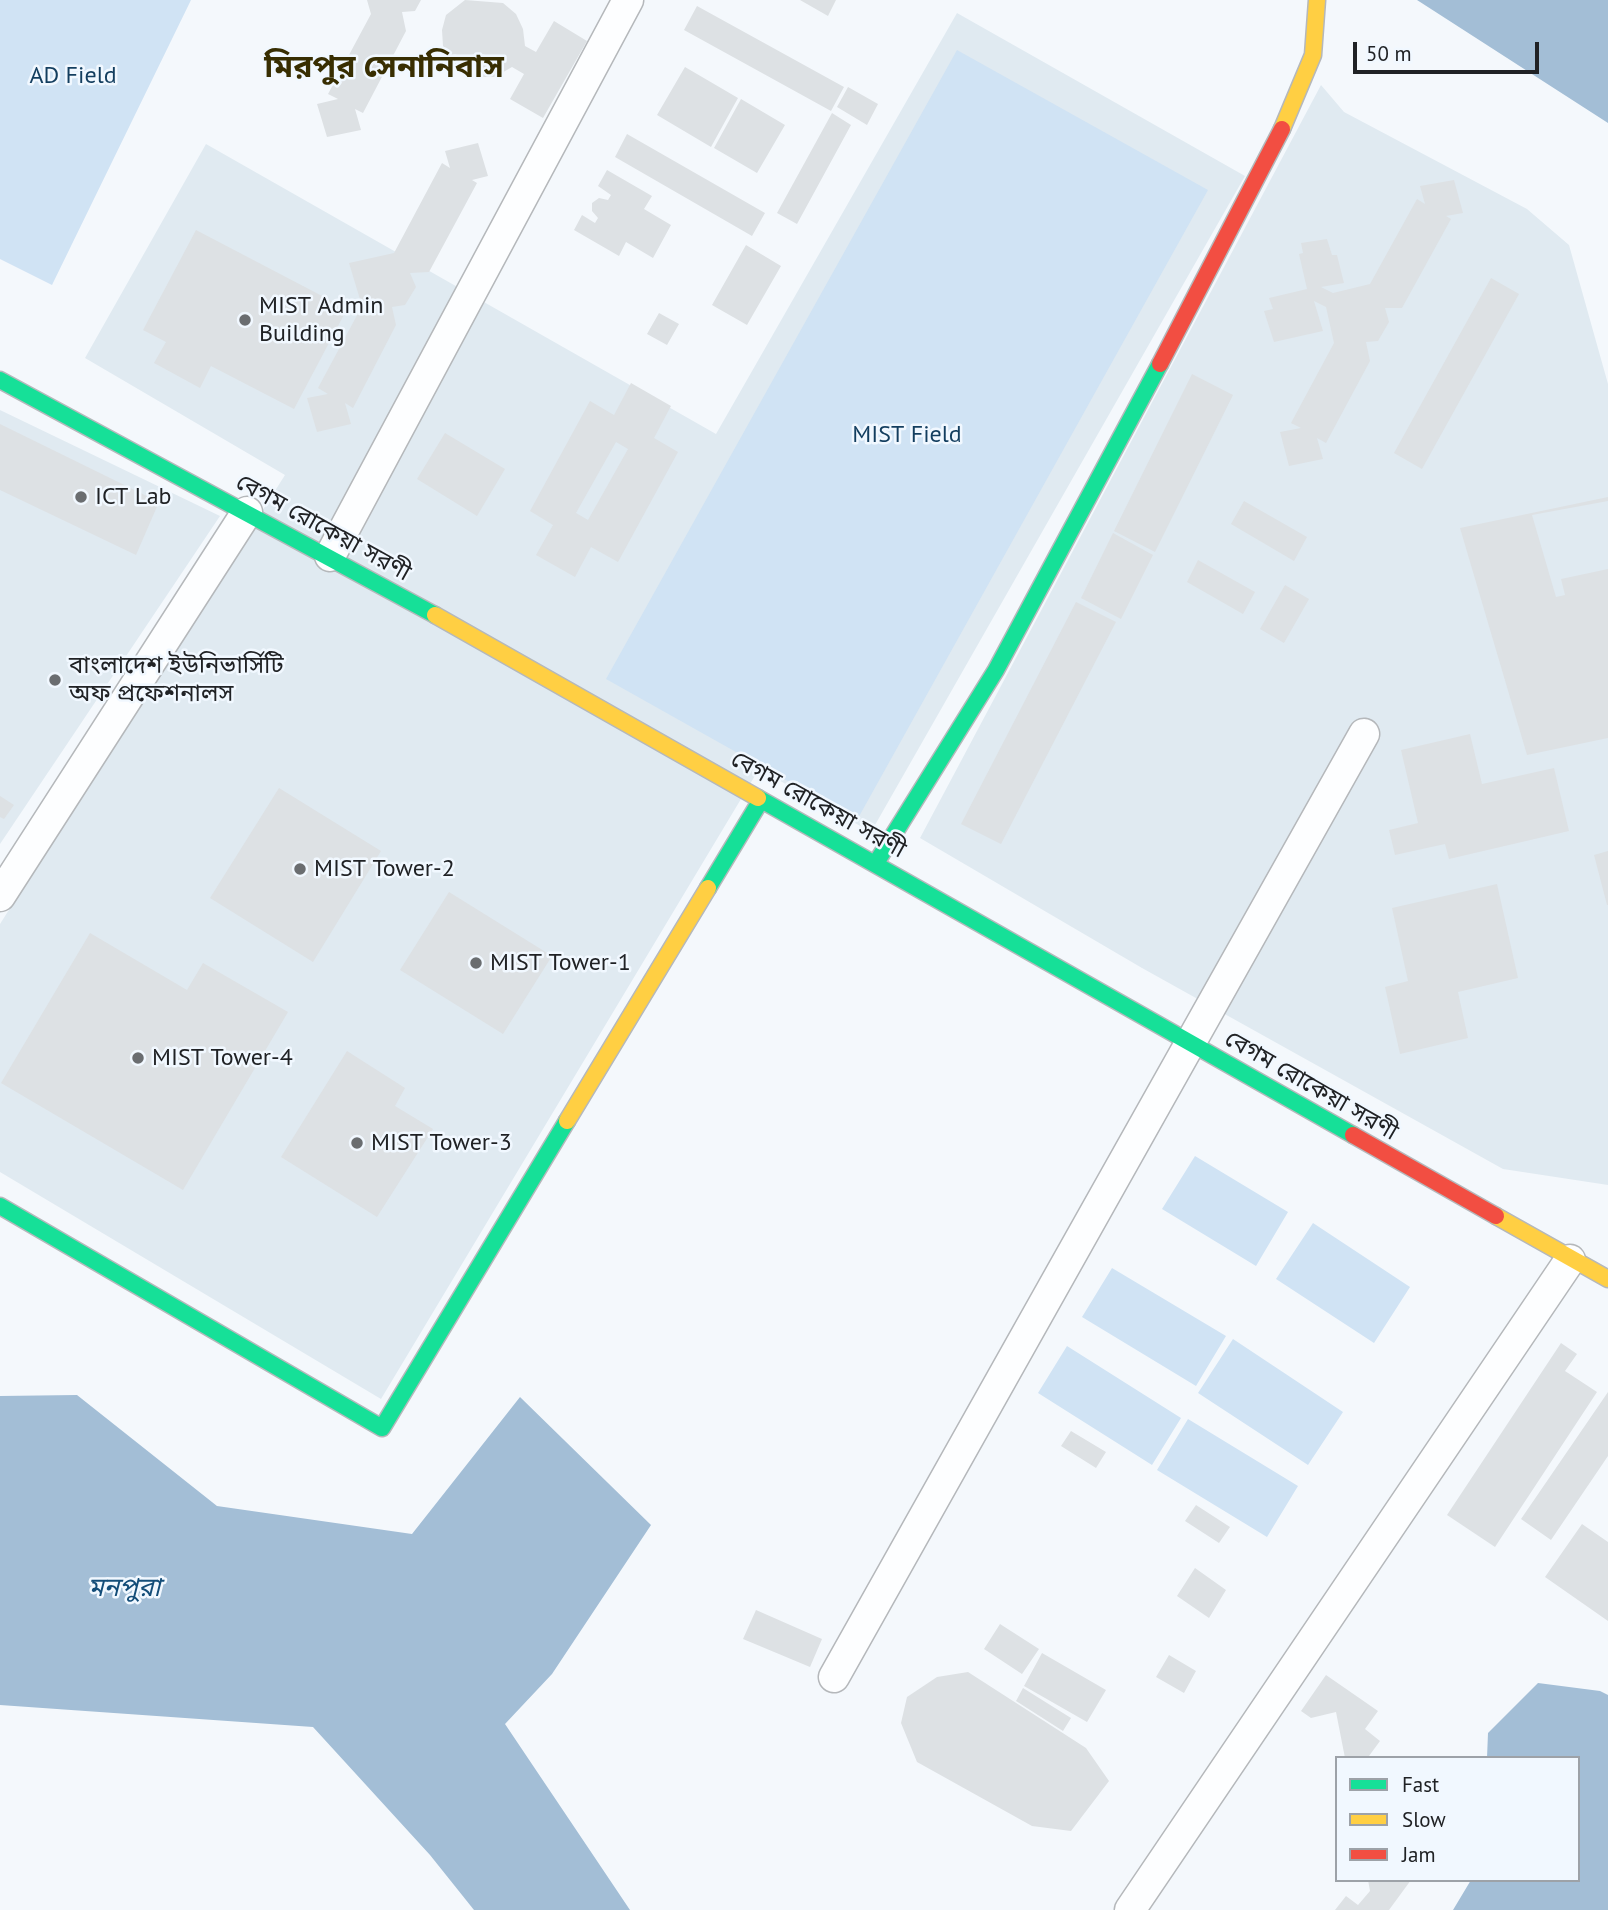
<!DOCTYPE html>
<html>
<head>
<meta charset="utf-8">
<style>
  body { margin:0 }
  #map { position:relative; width:1608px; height:1910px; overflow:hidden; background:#f4f8fc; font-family:"PT Sans",sans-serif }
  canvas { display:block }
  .legend { position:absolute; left:1335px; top:1756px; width:245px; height:126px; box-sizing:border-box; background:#f1f8ff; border:2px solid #9da2a8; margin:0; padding:9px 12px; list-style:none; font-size:21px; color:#202225 }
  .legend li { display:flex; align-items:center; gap:14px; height:35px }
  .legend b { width:35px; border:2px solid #9da2a8 }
  .scale { position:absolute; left:1353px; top:42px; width:186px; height:32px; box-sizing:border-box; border:4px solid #202225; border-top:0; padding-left:9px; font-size:21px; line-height:24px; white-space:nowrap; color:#202225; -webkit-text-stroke:5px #f1f8ff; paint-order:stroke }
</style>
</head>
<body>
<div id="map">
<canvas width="1608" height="1910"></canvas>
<ul class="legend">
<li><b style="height:9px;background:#16e098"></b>Fast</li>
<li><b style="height:9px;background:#ffcf43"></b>Slow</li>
<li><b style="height:9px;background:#f24e42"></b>Jam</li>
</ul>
<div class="scale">50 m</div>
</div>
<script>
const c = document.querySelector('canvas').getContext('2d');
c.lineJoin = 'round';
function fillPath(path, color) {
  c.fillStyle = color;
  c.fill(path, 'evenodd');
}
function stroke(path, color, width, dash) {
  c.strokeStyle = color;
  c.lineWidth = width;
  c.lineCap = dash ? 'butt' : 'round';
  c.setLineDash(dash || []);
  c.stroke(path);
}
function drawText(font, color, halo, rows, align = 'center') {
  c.font = font + ' "PT Sans","Noto Sans Bengali",sans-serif';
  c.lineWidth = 5;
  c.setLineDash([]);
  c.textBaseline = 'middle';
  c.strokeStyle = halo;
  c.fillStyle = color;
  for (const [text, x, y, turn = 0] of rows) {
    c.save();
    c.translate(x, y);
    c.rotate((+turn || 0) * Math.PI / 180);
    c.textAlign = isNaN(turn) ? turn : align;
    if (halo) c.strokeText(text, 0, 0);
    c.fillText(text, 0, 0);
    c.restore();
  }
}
const built = new Path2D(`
  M957,13l288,163 -374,656 -112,-63 -378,630 -381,-227v-248l285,-449 -200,-117 121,-214 510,290z
  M1321,85l23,27 183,97 42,36 39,139v801l-105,-16 -361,-201 -222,-130z
  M0,410l220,106 -220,328z`);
const green = new Path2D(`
  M0,0h191l-139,285 -52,-26z
  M957,50l251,140 -351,630 -251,-141z
  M1195,1156l93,56 -32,54 -94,-57z
  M1313,1223l97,64 -36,56 -98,-64z
  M1112,1268l114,68 -30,50 -114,-69z
  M1233,1339l110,73 -35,53 -110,-72z
  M1067,1346l114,72 -29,47 -114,-72z
  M1188,1419l110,67 -31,51 -110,-67z`);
const water = new Path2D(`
  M1417,0h191v123z
  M77,1395l140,111 195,28 108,-137 131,128 -99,149 -47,50 125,186h-156l-44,-55 -117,-128 -313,-22v-309z
  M1538,1683l62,8 8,4v215h-155l18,-30h107v-122h-91l1,-25z`);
const building = new Path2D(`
  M367,0h54l-6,11 -13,1 4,19 -43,82 -8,-4 6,21 -34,7 -10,-33 21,-5 -10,-5 43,-80z
  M465,0l38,3 13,11 7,15 2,17 11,6 18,-31 33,20 -44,77 -33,-19 14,-25 -12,-7 -17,10h-16l-16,-6 -12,-11 -8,-14 -1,-16 4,-15z
  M800,0h36l-8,16z
  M697,6l147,81 -13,24 -147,-81z
  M685,67l53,31 -27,49 -54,-32z
  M848,87l30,17 -11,21 -30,-18z
  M741,99l44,26 -28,48 -43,-25z
  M832,113l19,12 -54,99 -20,-11z
  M627,134l138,79 -13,23 -137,-79z
  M478,143l10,33 -16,4 5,3 -48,89 -19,1 6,14 -11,18 -13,2 4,18 -43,83 -8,-5 6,21 -34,8 -10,-34 21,-4 -10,-6 44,-82 -13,-43 45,-10 48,-90 8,5 -5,-17z
  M607,170l45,26 -8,13 27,16 -18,33 -27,-16 -7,14 -45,-26 8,-15 13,8 3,-5 -6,-7v-8l7,-5 9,2 3,-5 -13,-9z
  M1454,180l9,33 -17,3 5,3 -49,89h-17l4,14 -11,19 -12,1 4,19 -44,82 -9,-5 6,21 -34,7 -9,-34 21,-4 -10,-5 43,-80 -8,-36 -12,-6 9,30 -49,11 -10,-31 9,-2 -4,-11 38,-9 -8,-35 4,-1 -2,-10 26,-4 5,16h5l7,28 -23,4 12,6 37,-9 47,-85 8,5 -5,-18z
  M196,230l151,79 -53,100 -83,-43 -11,22 -46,-25 12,-21 -23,-12z
  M746,245l35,21 -34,59 -35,-20z
  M1491,278l28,16 -97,175 -28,-16z
  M659,313l20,11 -12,21 -20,-11z
  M1192,374l41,21 -78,157 -41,-21z
  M631,383l40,23 -17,32 24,14 -60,110 -27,-15 -16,30 -39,-22 17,-30 -23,-14 60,-110 24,14zM616,442l12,7 -40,71 -12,-7z
  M0,424l159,78 -23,53 -136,-65z
  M445,433l60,36 -28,47 -60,-37z
  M1608,497v4l-76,14 24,82 9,-2 -4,-16 47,-10v169l-81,17 -67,-227z
  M1244,501l63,36 -13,24 -63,-37z
  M1113,533l40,22 -32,64 -40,-21z
  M1198,560l57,32 -12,22 -56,-32z
  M1285,585l24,14 -25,44 -24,-14z
  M1076,602l40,20 -115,222 -40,-20z
  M1470,734l12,50 72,-16 15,63 -120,28 -4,-15 -50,11 -6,-25 29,-7 -17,-73z
  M279,788l102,63 -68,111 -103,-64z
  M0,796l14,9 -10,14 -4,-2z
  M1608,851v54h-1l-13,-50z
  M1497,884l21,94 -60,14 10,46 -68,16 -15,-67 23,-6 -16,-73z
  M449,892l103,64 -49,78 -103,-64z
  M90,933l97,57 16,-27 85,49 -105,178 -182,-107z
  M347,1051l58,37 -10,18 38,23 -56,88 -96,-60z
  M1561,1343l16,11 -12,17 32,21 -102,155 -48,-32z
  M1608,1392v64l-57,84 -30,-21z
  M1071,1431l35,21 -10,16 -35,-22z
  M1196,1505l34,22 -11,16 -34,-22z
  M1582,1524l26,18v79l-63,-44z
  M1195,1568l31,22 -17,28 -32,-22z
  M756,1610l66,29 -12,28 -67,-28z
  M1000,1624l39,25 -17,25 -38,-25z
  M1042,1653l64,37 -19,32 -63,-36z
  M1169,1655l27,16 -12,22 -28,-16z
  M968,1672l118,76 23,33 -38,50 -39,-5 -115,-64 -16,-39 6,-26 30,-20z
  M1326,1675l52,36 -13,18 15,12 -11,15 3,2h-27l-9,-46 -25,6 -10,-7z
  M1023,1688l48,30 -8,13 -47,-30z
  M1368,1880h43l-22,30h-54l11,-14 12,9 12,-14z`);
const street = new Path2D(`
  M330,556l298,-556
  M0,896l247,-384
  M834,1677l530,-943
  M1130,1910l440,-650`);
const fast = new Path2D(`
  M0,380l435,235
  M758,798l595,337
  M876,863l120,-193 164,-306
  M708,888l53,-88
  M0,1206l382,222 185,-307`);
const slow = new Path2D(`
  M1282,129l31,-74 4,-55
  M435,615l323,183
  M567,1121l141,-233
  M1496,1216l112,63`);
const jam = new Path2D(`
  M1160,364l122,-235
  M1353,1135l143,81`);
const markers = [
  [245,320,7,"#6a6d70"],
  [81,497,7,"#6a6d70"],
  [55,680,7,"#6a6d70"],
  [300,869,7,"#6a6d70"],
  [476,963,7,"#6a6d70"],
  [138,1058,7,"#6a6d70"],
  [357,1143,7,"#6a6d70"]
];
const parkNames = [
  ["AD Field",73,76],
  ["MIST Field",907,435]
];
const poiNames = [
  ["MIST Admin",259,306],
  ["Building",259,334],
  ["ICT Lab",95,497],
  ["বাংলাদেশ ইউনিভার্সিটি",69,666],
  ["অফ প্রফেশনালস",69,694],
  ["MIST Tower-2",314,869],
  ["MIST Tower-1",490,963],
  ["MIST Tower-4",152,1058],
  ["MIST Tower-3",371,1143]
];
const streetNames = [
  ["বেগম রোকেয়া সরণী",323,528,29],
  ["বেগম রোকেয়া সরণী",818,805,29],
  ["বেগম রোকেয়া সরণী",1311,1086,30]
];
const waterNames = [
  ["মনপুরা",124,1589]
];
const districtNames = [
  ["মিরপুর সেনানিবাস",384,68]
];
fillPath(built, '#e0eaf1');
fillPath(green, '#d0e3f4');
fillPath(water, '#a3bed6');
fillPath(building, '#dde1e4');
stroke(street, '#b5b8bb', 33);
stroke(fast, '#b5b8bb', 19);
stroke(slow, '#b5b8bb', 19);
stroke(jam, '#b5b8bb', 19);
stroke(street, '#fdfeff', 30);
stroke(fast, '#16e098', 16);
stroke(slow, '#ffcf43', 16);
stroke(jam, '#f24e42', 16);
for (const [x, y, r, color] of markers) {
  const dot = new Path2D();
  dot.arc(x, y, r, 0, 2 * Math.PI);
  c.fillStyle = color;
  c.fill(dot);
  stroke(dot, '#f1f8ff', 2.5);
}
drawText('24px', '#133e5f', '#f1f8ff', parkNames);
drawText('24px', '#202225', '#f1f8ff', poiNames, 'left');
drawText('24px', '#202225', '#f1f8ff', streetNames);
drawText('italic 26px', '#134d79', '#f1f8ff', waterNames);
drawText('bold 32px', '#382e02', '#f1f8ff', districtNames);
</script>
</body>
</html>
